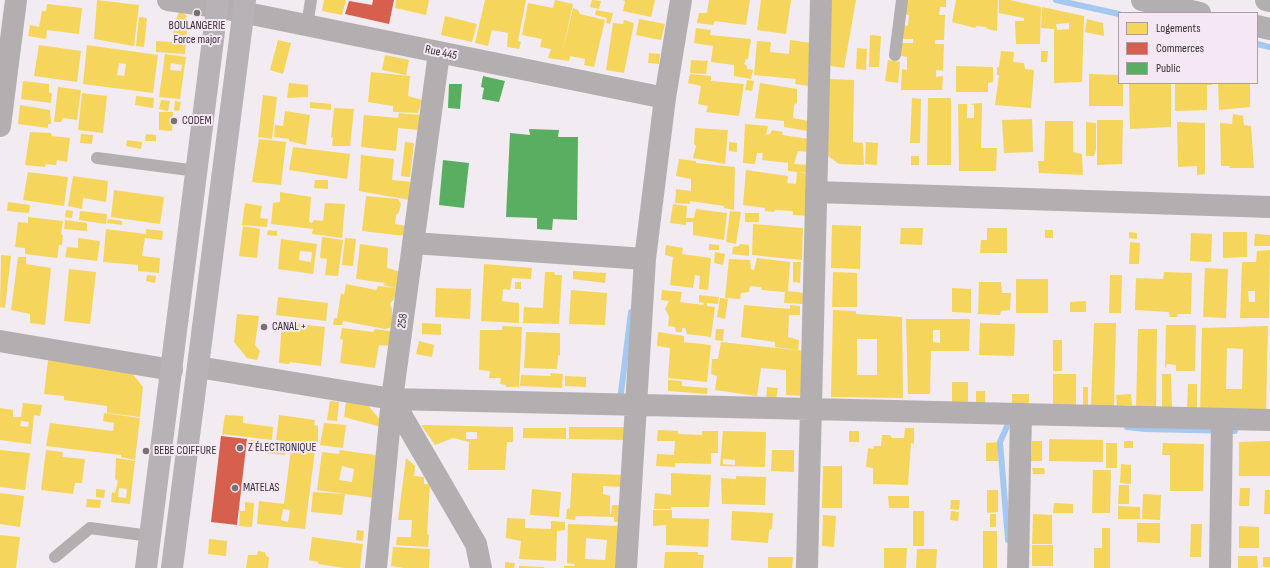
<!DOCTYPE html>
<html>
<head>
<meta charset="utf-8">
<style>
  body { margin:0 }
  #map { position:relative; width:1270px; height:568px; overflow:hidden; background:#f2ebf1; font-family:"Sofia Sans Condensed",sans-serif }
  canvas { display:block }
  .legend { position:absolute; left:1118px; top:12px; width:140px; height:72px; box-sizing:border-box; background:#f5e8f4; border:1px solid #a89ea7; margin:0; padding:5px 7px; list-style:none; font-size:12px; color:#353034 }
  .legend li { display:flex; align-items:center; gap:8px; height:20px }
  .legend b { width:20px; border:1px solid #a89ea7 }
</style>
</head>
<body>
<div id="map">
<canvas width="1270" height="568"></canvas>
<ul class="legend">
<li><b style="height:11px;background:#f6d55c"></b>Logements</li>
<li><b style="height:11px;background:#d6604d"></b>Commerces</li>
<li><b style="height:11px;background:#5aae61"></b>Public</li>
</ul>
</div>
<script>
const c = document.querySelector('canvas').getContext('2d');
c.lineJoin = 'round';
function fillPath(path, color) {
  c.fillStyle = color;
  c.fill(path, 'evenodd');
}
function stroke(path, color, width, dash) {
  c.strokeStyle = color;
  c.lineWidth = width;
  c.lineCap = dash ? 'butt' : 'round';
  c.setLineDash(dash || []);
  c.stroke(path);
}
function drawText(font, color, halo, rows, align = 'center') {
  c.font = font + ' "Sofia Sans Condensed",sans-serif';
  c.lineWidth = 4;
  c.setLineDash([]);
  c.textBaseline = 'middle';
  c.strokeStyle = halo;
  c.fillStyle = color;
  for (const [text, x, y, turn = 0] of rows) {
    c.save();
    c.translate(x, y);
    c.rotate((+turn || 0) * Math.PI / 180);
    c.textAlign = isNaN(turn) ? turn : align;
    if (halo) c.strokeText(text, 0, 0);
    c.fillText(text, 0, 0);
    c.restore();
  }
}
const homes = new Path2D(`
  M97,0l42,5 -5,41 -40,-7z
  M324,0h22l-4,15 -20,-4z
  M396,0h33l-3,15 -31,-7z
  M485,0h41l-8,41 3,1 -2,7 -12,-2 1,-14 -16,-3 -4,16 -13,-3z
  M555,0l18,4 -11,50 11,-46 5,2 2,4 25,6 -11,47 -10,-2 1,-6 -15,-3 -1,5 -21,-3 3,-9 -11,-2 2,-8 -20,-4 6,-32 25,5z
  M592,0l9,1 -2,8 -9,-2z
  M622,0h33l-4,17 -28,-6 2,-10z
  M709,0h41l-4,25 -31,-4 -2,4 -16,-2 2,-10h8z
  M761,0h30l-5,34 -29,-4z
  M832,0h24l-12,68 -20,-3z
  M905,0h41v7h-6l-1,8h6l-1,25h-9v4h9l-1,27 -7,-1v7l7,-1 -1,14h-41l1,-21 5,1v-13l-6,-1 1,-13h11v-4h-10l1,-13 4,-1 1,-10 -5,-1z
  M956,0h42l-1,31 -10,-2 -1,-2 -9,-1 -2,2 -23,-6z
  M999,0h11l31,7 -1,37h-24l-1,-23h9v-3l-25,-5z
  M47,4l35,4 -3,26 -32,-4 -1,9 -18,-3 2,-11 9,2 3,-16h4z
  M1042,7l42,9 -2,66 -28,1v-54l-13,-1zM1069,23v6l-12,1 -1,-6z
  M596,10l17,3 -3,11 -4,-1 1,-5 -12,-3z
  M180,11l7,5 -5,7 -6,-4z
  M445,16l32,8 -5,18 -31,-7z
  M139,17l8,1 -3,29 -8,-1z
  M639,19l26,5 -4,16 -25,-5z
  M1087,19l16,4 1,13 -19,-4z
  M624,20l10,3 -10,50 -18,-3 7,-47 10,1z
  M174,26l13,2 -2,26 -29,-2v-11l16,1z
  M696,28l15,2 -1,5 41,4 -3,20h-2l-2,5 3,2v3l6,1 -2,9 -17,-3v-11l-23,-3 2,-16 -19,-3z
  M870,35l11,1 -2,31h-10z
  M278,40l13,3 -8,31 -13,-4z
  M790,40l21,3 -3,43 -13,-2 1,-5 -42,-4 3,-34 14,1 -1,10 19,2z
  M39,45l42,6 -4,31 -43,-6z
  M87,45l71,10 -5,38 -70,-9zM119,63l7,1 -2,12 -7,-1z
  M857,48l10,1 -1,21 -10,-1z
  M1001,51l13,1 -1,10 11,1 1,6 9,1 -3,38 -36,-3 4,-30h-2v-8h2z
  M1041,51h7l-1,11h-6z
  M649,53l11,1 -1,10 -11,-1z
  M165,54l21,3 -6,42 -21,-2zM171,63l11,2 -1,6 -11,-1z
  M385,55l24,5 -3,15 -24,-5z
  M691,60l17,1 -2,13 -16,-1z
  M888,60l12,2 -2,21 -13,-2z
  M956,66l37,1v15l-5,1v9h-32z
  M371,72l39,4 -2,20 14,4 -4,13 -25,-1v-6l-25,-4z
  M690,74l21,2v5l33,3 -5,32 -33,-4 2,-6 -10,-2 3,-18 -13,-3z
  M1089,74l30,1v8h4v23h-34z
  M828,79l26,1 -1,62 10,1 1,22 -25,-1 -11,-8z
  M747,80l7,1 -2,10 -7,-1z
  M23,81l26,3v9h3l-1,10 -30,-4z
  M289,83l19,2v12l-21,1z
  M760,83l37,6v14l-3,2 -1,13 15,3 -1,10 -23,-4v-6l-29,-3z
  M1129,83h42v44l-41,2z
  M1175,83h37v2h-5v25l-32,1z
  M1218,83h32v24l-31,3z
  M58,87l23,3 -4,30 -14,-2 -2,4h-7z
  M82,93l25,3 -4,37 -25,-3z
  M263,95l14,2 -5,42 -14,-2z
  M136,96l18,2 -1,10 -18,-3z
  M912,98l9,1 -1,44h-10z
  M928,98h23v67h-24z
  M161,100l9,1 -2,10 -9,-2z
  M175,101l6,1 -2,9 -5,-1z
  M310,102l21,2v6l-21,-2z
  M982,103l-1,45h16l-1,23h-37l-1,-67h9v14h7v-13l-5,-1z
  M20,105l30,5 1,14h-3v4l-30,-4z
  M334,108l20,1 -4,37h-18l1,-9 -2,1z
  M285,111l25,4 -4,30 -17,-4v-2l-15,-2 1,-12 8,1z
  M159,112h14l-1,19 -13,-1z
  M399,113l20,2v15l-21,-2 -2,23 -35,-4 3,-32 34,3z
  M1233,114l10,2 1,9 7,1 3,42h-25l1,-2h-9l-1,-43 12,1z
  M1032,119l1,33 -29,1 -2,-33z
  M1097,120h26l-1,44 -25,1z
  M1045,121h28v31l9,2 1,21 -44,-2 -1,-12h6z
  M1086,122l10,1v27l-2,6h-8z
  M1177,122l28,1v51l-8,1v-9l-19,1z
  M745,124l23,2 -2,9 4,-1 2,-4 11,2 -1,3 27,4 -1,13 -10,-1 -4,13 15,1 -1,8 -20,-2v-8l-26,-3 1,-7h-6l-2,11 -12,-1z
  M695,128l33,2 -3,34 -32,-6 3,-12 -2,-2z
  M30,132l21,1 1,3 18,2 -3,24 -10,-2 -1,5 -10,-1 -1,3 -20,-2z
  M81,134l12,1 -1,9 -12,-1z
  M146,134l10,1v6h-11z
  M259,139l27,3 -5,43 -29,-3z
  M127,140l15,2 -1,7 -15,-3z
  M405,142l9,1 -4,34 -9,-1z
  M729,142l8,1v9l-8,-1z
  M866,142l12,1 -1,22 -12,-1z
  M293,147l57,7 -3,25 -58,-9z
  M361,155l33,4 -2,21 20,2 -2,18 -51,-9z
  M911,156h8v9h-8z
  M679,159l17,2v2l39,4 -1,43 -10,-2v-2l-34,-5v3l-15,-1 1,-14 15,2v-12l-15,-3z
  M746,170l42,6 -1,7 9,1 1,-12 12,2 1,42 -17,-1v-4l-18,-1 -1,2 -9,-1v-3l-22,-3z
  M28,172l40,5 -4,29 -41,-6z
  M73,176l35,5 -2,21 -23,-4 -1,11 -14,-3z
  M315,180h13v9l-14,-1z
  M114,190l50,7 -4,27 -49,-7z
  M280,192l31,5 -2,25 3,1 2,-3 9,1 2,-18 20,1 -3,34 -30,-4 1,-5 -42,-5 2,-21 7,-1z
  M366,196l32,3 3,5 -2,8 -3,3 -1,9 12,2 -2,10 -43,-5z
  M8,202l22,3 -1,8 -22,-2z
  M245,203l17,3 -2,12 8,1 -1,8 -25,-2z
  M673,204l14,2 -1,12h8l2,-9 31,4 -3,27 -31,-5v-13h-7v3l-16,-2z
  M66,210l7,1 -1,7 -7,-1z
  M80,211l27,3 -1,10 -27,-4z
  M730,211l11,1 -5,32 -10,-2z
  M745,213h14v9h-14z
  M28,217l35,4 -2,13 2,1 -1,10h-3l-2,13 -32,-4v-6l-10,-1 3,-25 10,1z
  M108,219l14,2v4l-15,-2z
  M65,220l22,3v8l-23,-2z
  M753,224l50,4 -1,32 -50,-5z
  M832,225l29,1 -1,43 -29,-1z
  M243,226l17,3 -3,29 -18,-2z
  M901,228h22l-1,17 -22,-1z
  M987,228h20v25h-27l1,-13h6z
  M106,229l40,5v-5l17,2 -1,9 -17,-2 -3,18 18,2 -1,15 -21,-2v-6l-35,-3z
  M268,230l9,1v5l-10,-1z
  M1045,230h8v8h-8z
  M1129,232l8,1v6l-8,-1z
  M1223,232h24v25l-24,1z
  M1191,233l21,1 -1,28 -21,-1z
  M1255,234l15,1v11h-16z
  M322,237l21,3 -5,36 -13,-1 2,-16 -7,-1z
  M78,238l22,3 -3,20 -32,-4 2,-10 11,1z
  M345,238l11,1 -3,27 -11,-1z
  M281,239l36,5 -4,30 -35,-5zM300,251l12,1 -1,10 -12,-2z
  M1130,242l10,1 -1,21h-10z
  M360,244l28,4 -1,20 14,4 -3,27 -5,-2 1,2 -4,5 2,5v18l-7,2 -42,-8 -1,4h-9l1,-7h3l4,-25 3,2 2,-11 30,6 2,-4 17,2 -12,-3 2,-2 -29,-4z
  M709,244l10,1v5h-10z
  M740,244l9,1v11l-17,-2 1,-7 6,-1z
  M666,245l17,3 -1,6 29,4 -3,32 -9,-1 1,-13 -5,-1 -2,13 -23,-3 3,-28 -8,-2z
  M1270,250l-1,68h-29l2,-56h14l1,-11zM1248,291h7v11h-6z
  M715,252l10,2 -2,11 -9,-2z
  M1,255l10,1 -6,52 -5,-1z
  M18,257h8v7l25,4 -6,57 -15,-2v-9l-19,-4z
  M757,258l33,4 -2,29 17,2 -1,11 -20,-1 1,-11 -23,-2 -1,-3 -11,-1 -1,6 -8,1 -1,6 -15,-1 4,-39 21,1 1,9 3,1z
  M793,262h8l-1,21 -7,-1z
  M484,264l48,4 -1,11 -19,-1 -2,12 -7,-1 -1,12 17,2v20l-38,-2z
  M1205,268l23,1 -2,49 -23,-1z
  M69,269l27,3 -6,52 -26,-3z
  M573,271l33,2 -1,10 -32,-4z
  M545,272h9l1,3h7l-3,49 -36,-1 1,-16 19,1z
  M833,272l24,1v34h-25z
  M1164,272l28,1 -1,41h-13l-1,3h-7l-1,-5 -34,-2 1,-32 27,1z
  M147,275l9,1 -1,7 -9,-2z
  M1110,275h12l-1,38h-12z
  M1016,279h32v34h-32z
  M515,282h6v7h-6z
  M979,282h22l1,11h9l-1,17 -9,1 -1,4 -22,-1z
  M436,288l35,1 -1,30 -35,-2z
  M952,288l19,1v24l-19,-1z
  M571,290l36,3 -2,32 -36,-1z
  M662,290l20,2 -2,10 23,3 1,-2 -5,-1v-7l20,2 -1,7 -11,-1v3l8,1 -4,30 -24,-3 -2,-6h-3v4h-6l-1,-5 -7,-1 1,-10 -4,-7 4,-8 -8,-1z
  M278,297l50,6 -2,18 -50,-6z
  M720,298l8,1 -3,20 -8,-2z
  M1086,301v11h-16v-10z
  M744,305l46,4v-4l10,1v9h-11l-1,22 11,3 -1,10 -23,-3v-5l-34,-5z
  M833,310l23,1v3l46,3 1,81 -72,-1zM857,339h20v36h-20z
  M237,314l22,2 -4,29 5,6 -3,9 -10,-2 -13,-16z
  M906,319h64l-1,32h-38l-1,43h-22zM933,330h7v13l-7,-1z
  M282,322l43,5 -4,39 -31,-4 -1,2 -10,-1z
  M422,323l19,1v11l-19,-1z
  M980,323l35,1 -1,32 -35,-1z
  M1094,323h22l-2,83 -23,-1z
  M1166,325h30l-1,46h-19v-6l-9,-1 -2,5z
  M502,326l20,1 -3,60h-13v-2l-6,-1 1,-6h-12l1,-7 -11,-1 1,-40h22z
  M1268,326l-2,84 -66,1 2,-83zM1227,348l16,1 -1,40h-16z
  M342,328l31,4 2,-3 20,3 -3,14 -13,-1 -4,23 -35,-5 3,-23 -3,-1z
  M716,329h8l-1,12 -8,-1z
  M1138,329h19l-1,79 -20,-1z
  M526,332l34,1v23l-2,-1 -1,14 -33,-1z
  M658,332l26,4v6l27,3 -4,37 -39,-4 2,-30 -13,-2z
  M1053,340h9v31h-9z
  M419,341l15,4 -2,12 -16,-3z
  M721,342l84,9 -2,45 -17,-1v-25l-25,-2 -4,28 -42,-6 2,-14 -6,-2 1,-15h6z
  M48,360l82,11 13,16 -3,30 -33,-4v-7l-43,-6v-4l-20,-2z
  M550,373l13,1 -1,14 -42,-2 1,-11 30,1z
  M1053,374h23v32h-23z
  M1162,374h9l1,33h-10z
  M565,376l21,1v10l-21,-1z
  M668,380l14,1v5l26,2 -1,6 -39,-3z
  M952,382h16v21h-16z
  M1188,384h9v24h-10z
  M767,387l11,1 -2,12 -10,-1z
  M1083,387h5v18h-5z
  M976,391h9v12h-9z
  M1012,394h17v10h-17z
  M1131,394l1,11 -15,1 -1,-11z
  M330,401l9,1 -2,19 -10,-1z
  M346,402l20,1 15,18v6l-37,-10z
  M23,403l19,2 -2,11 -6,-1 -3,29 -31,-4v-32l13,2v7h8zM21,421l8,1 -1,5 -8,-1z
  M104,413l36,5 -5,42 -14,-3v-2l-75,-9 4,-23 63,8 1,-8 -11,-2z
  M225,415l18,1v7l30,4 -1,13 -50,-6z
  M279,415l36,5 -1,5 4,1v19l-42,-5z
  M324,423l22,2 -3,23 -23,-3z
  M421,425l92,2v15h-6l-2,28h-37l1,-28 -16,-4 -18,7zM466,432h11v7h-11z
  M569,427h56v13l-56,-1z
  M523,428h43v11l-43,-1z
  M905,428h9v16l-3,-1 -3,42 -35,-1v-16l-7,-1 2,-19 5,1 1,-3h7l1,-11h8l2,3h12z
  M658,430l20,1v3l24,1v-4h16v22h-7v11l-36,-1v4l-19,-1 1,-12 17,1 1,-14h-18z
  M723,431l43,1 -1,35 -45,-1zM723,459l12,1v5l-12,-1z
  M849,431h10v11h-10z
  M1049,439l54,1v22l-54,-1z
  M251,440l7,1 -1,11 -8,-2z
  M1032,441h10v20h-11z
  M1124,441h9v7h-9z
  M1270,441v35h-31v-34z
  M266,442l20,2 -1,11 -20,-2z
  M998,442v19h-12v-18z
  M1106,443h11v25h-11z
  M1163,443l41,1 -1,47h-33v-36h-8z
  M291,449l24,1 -10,79 -48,-5 2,-23 25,3zM283,509l7,1 -2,12 -7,-2z
  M0,450l30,3 -5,37 -25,-3z
  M46,450l17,2 -1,5 23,2 -3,24h-7l-2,11 -32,-4z
  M340,450l42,6 -7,42 -58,-8 5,-38 17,2zM342,466l12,3 -2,13 -13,-2z
  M772,450h22v22l-23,-1z
  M116,458l19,3 -5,43 -19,-2 1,-10 3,1 3,-12 -3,-2zM119,488l8,1 -1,9 -8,-1z
  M406,458l9,8 -1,10 10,1v7h6l-3,50 2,1 -1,12 -32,-2 1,-8h14l1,-17h-14z
  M1121,464l10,1v19l-11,-1z
  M823,466h19v42h-20z
  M1032,468h12l1,6h-12z
  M1093,470h18l-1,43h-18z
  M572,473l52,2 -1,12 -20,-1v8l7,2v18h1l1,-9h10l-2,17h-6v-5l-38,-1 -1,4 -9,-1 1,-10 3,-1z
  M671,473l40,2 -2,32h-38v2h-17l1,-16 16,2z
  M736,476l30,1 -1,28 -43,-1 -1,-26 15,1z
  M1119,485h10v19h-11z
  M1240,488h10l-1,18h-10z
  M96,489l9,1 -1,8 -8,-1z
  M532,489l29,3 -2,25 -29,-2z
  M987,490h11v22l-11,1z
  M1265,490h5v24h-6z
  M313,492l32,2 -3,21 -31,-3z
  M0,493l24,3 -4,31 -20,-3z
  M1143,494l18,1 -1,25 -18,-1z
  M888,496h21v12h-20z
  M87,499l14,1 -1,8 -14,-1z
  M951,500h9l-1,10 -9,-1z
  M245,502l9,1 -2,24 -13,-1 1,-15h5z
  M1054,503l19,1v9h-20z
  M1118,506l22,1v12h-22z
  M653,510h19v8l37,1 -1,28 -42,-2v-20l-13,1z
  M732,511l41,2 -1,16 -3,1 -1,13 -37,-3z
  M913,511h11v35h-11z
  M951,511l8,1 -1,9 -8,-1z
  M990,514h6v13h-6z
  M1033,514l19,1v29h-20z
  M823,515l13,1 -2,31 -12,-1z
  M507,518l18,1v9l26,1v-8l14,1v8l-8,1 -1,30 -37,-2 2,-18 -15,-3z
  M1137,523h23v20l-23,-1z
  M568,524l55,2 -5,42h-54v-2h11v-2l-8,-1zM586,538l21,2 -2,20 -20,-1z
  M1191,524h11l-1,33h-11z
  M1239,526l20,1v21h-20z
  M1102,528h8v40h-16v-20h8z
  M357,530l7,1 -1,10 -7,-1z
  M983,531h14v37h-14z
  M0,535l20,2 -4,31h-16z
  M312,537l51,7 -3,24h-16l-26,-4v-2l-9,-2z
  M209,539l18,2 -1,15 -18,-2z
  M1032,545h21v21h-21z
  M393,547l37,2 -1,19h-25l-13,-2z
  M884,548h23l-1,20h-22z
  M917,549h20l-1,19h-20z
  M258,551l7,1 1,4 3,1 -1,11h-22l2,-13h9z
  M665,552h33v3h6l-1,13h-39z
  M1238,556h19l1,12h-20z
  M768,557h25l-1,11h-24z
  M1263,557h7v10h-7z
  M505,562l10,1 -1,5h-9z
  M519,566l25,1v1h-25z`);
const shops = new Path2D(`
  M373,0h21l-5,24 -44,-10 4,-13 23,4z
  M221,436l26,3 -10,86 -26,-3z`);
const public = new Path2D(`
  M483,76l22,5 -6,21 -17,-3 2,-11 -3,-1z
  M449,84h13l-2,25 -12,-1z
  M529,129l30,1 -1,7h20l-1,83 -24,-1 -1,11 -15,-1v-11l-31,-1 4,-84 20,2z
  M443,160l26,3 -5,45 -25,-3z`);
const stream = new Path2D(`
  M1056,0l63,14
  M1257,44l13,3
  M622,400l-1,-7 10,-81
  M1127,427l18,2 90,2
  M1008,540l-8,-98 9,-20 4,-1`);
const lane = new Path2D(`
  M307,26l4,-26
  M895,55l7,-55
  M97,158l100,13
  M55,557l35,-29 60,8`);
const street = new Path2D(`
  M168,0l49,7 448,91
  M0,126l16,-126
  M816,192l454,15
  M413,243l232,16
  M0,341l172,29
  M198,367l194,32 878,21
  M392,399l84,145 5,24
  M376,568l16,-169 47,-346
  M626,568l19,-309 20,-161 16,-98
  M807,568l14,-568
  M1018,568l3,-154
  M1220,568l2,-149`);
const secondary = new Path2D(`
  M1142,0l58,13
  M1266,0l4,1
  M1257,26l13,3`);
const primary = new Path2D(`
  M146,568l72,-568
  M172,568l73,-568`);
const markers = [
  [197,13,4,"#777176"],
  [174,121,4,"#777176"],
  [264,327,4,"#777176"],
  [240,448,4,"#777176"],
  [146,451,4,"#777176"],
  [235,488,4,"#777176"]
];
const poiNames = [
  ["BOULANGERIE",197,26,"center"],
  ["Force major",197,40,"center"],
  ["CODEM",182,121],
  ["CANAL +",272,327],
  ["Z ÉLECTRONIQUE",248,448],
  ["BEBE COIFFURE",154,451],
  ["MATELAS",243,488]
];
const streetNames = [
  ["Rue 445",441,53,12],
  ["258",403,321,-82]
];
fillPath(homes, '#f6d55c');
fillPath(shops, '#d6604d');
fillPath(public, '#5aae61');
stroke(stream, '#a4c8f0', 6);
stroke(lane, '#b3afb0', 12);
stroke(street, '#b3afb0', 22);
stroke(secondary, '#b2afb0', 22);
stroke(primary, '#b6b2b5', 22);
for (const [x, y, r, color] of markers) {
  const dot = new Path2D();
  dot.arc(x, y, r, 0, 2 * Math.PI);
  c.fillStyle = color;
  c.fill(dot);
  stroke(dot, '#f5e8f4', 1.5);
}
drawText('12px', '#353034', '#f5e8f4', poiNames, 'left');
drawText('12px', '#353034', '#f5e8f4', streetNames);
</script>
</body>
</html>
